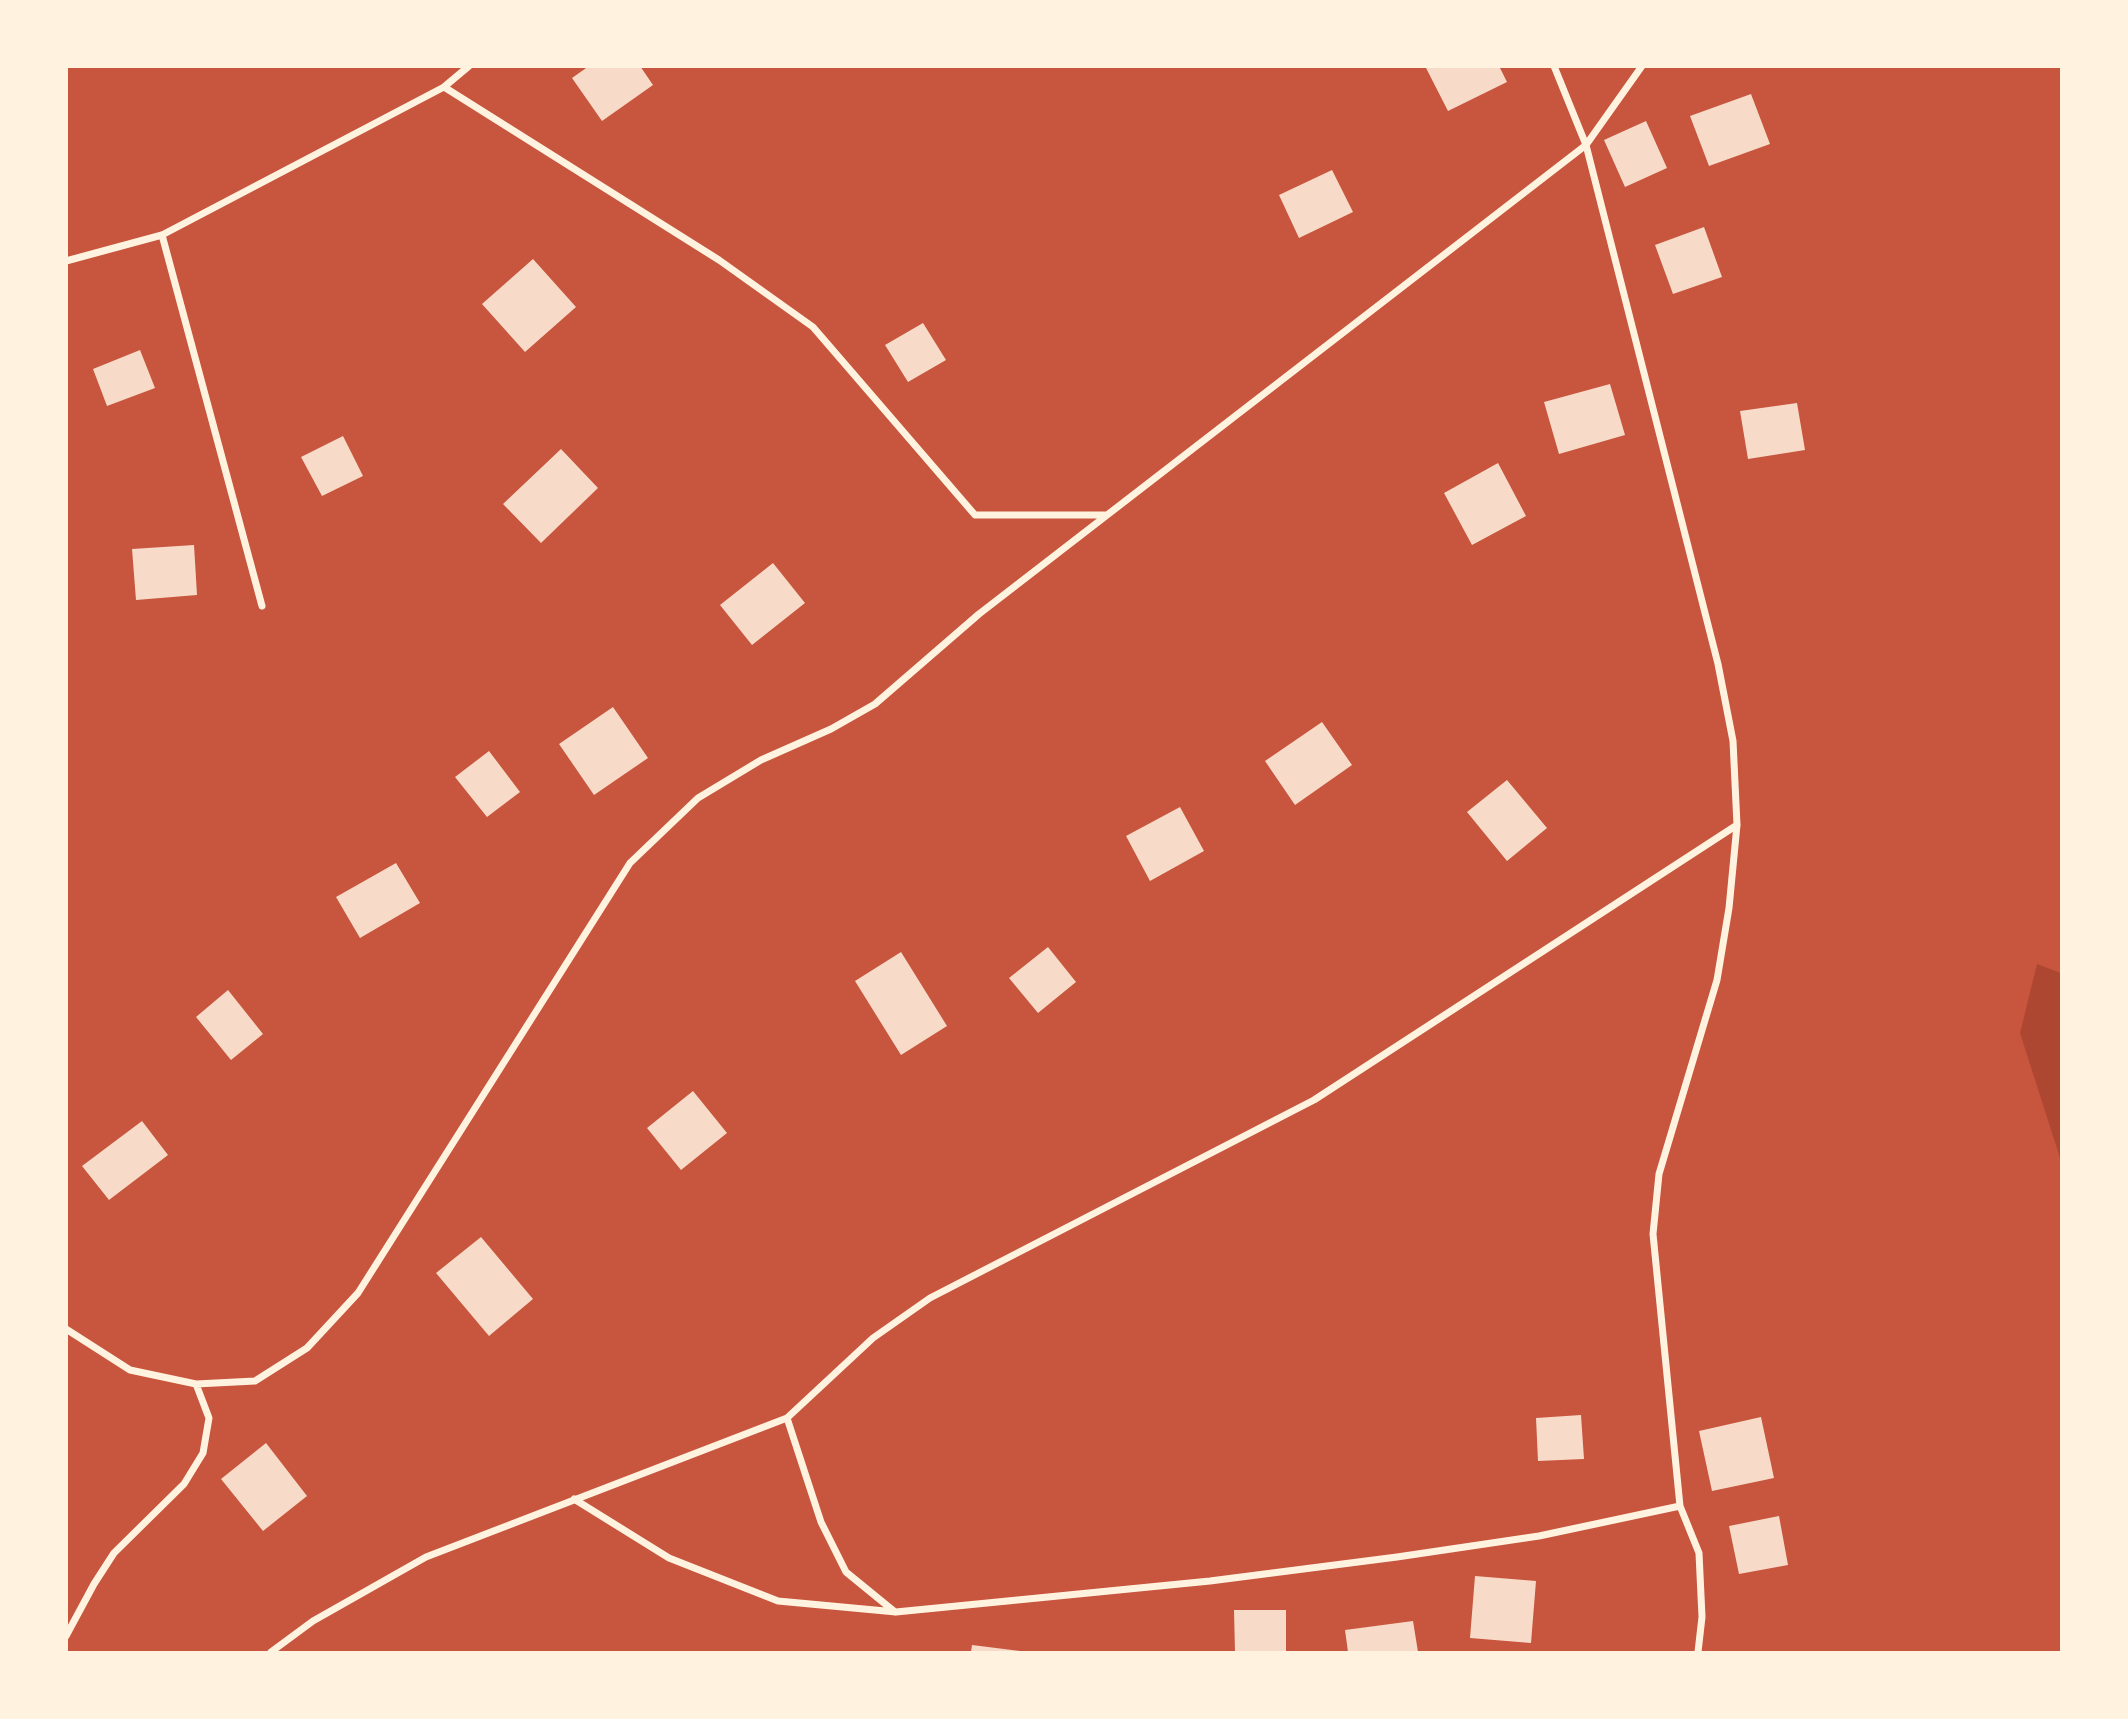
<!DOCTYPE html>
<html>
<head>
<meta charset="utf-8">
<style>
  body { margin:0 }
  #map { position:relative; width:2128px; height:1719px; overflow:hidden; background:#c8553d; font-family:"Noto Sans",sans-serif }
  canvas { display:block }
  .frame { position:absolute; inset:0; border:68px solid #fff3e0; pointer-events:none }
</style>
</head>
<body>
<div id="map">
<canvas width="2128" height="1719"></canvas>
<div class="frame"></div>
</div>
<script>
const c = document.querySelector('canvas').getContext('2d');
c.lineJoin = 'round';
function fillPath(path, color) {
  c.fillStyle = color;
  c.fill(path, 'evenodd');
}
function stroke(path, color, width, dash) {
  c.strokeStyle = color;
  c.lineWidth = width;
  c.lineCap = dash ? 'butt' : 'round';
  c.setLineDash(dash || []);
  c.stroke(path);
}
const green = new Path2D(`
  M2037,964l24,9v188l-41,-128z`);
const building = new Path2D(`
  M589,66h51l13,19 -51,36 -30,-43z
  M1425,66h74l8,16 -59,29z
  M1751,94l19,50 -61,22 -19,-50z
  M1646,121l21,47 -42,19 -21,-47z
  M1332,170l21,42 -54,26 -20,-43z
  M1704,227l18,50 -49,17 -18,-49z
  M533,259l43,48 -51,45 -43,-48z
  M923,323l23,37 -38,22 -23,-37z
  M140,350l15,38 -48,18 -14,-37z
  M1610,384l15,51 -66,19 -15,-52z
  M1797,403l8,47 -57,9 -8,-48z
  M343,436l20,40 -41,20 -21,-39z
  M561,449l37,39 -57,55 -38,-39z
  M1498,463l28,53 -54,29 -28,-52z
  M194,545l3,50 -61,5 -4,-51z
  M773,563l32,40 -53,42 -32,-40z
  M613,707l35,51 -54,37 -35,-51z
  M1322,722l30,43 -57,40 -30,-44z
  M489,751l31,41 -33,25 -32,-40z
  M1507,780l40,48 -40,33 -40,-49z
  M1180,807l24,44 -54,30 -24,-45z
  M396,863l24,40 -60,35 -24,-41z
  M1048,947l28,35 -38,31 -29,-35z
  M901,952l46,74 -46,29 -46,-74z
  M228,990l35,44 -32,26 -35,-43z
  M693,1091l34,42 -46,37 -34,-42z
  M142,1121l26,34 -59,45 -27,-34z
  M481,1237l52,62 -44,37 -53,-63z
  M1581,1415l3,44 -46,2 -2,-43z
  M1761,1417l13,61 -62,13 -13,-60z
  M266,1443l41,53 -44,35 -42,-52z
  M1779,1516l9,49 -49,9 -10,-48z
  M1475,1576l61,5 -5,62 -61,-5z
  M1234,1610h52v42h-51z
  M1413,1621l5,31h-70l-3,-22z
  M972,1645l48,6v1h-49z`);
const minor = new Path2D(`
  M1554,66l32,79 132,519 15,77 4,84 -8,83 -12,72 -58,194 -6,60 27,272 19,47 3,64 -4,35
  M444,87l25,-21
  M162,235l100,371
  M66,261l96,-26 282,-148 275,173 94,67 162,188h130
  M66,1329l64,41 66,14 59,-3 52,-33 51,-55 272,-430 68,-65 63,-38 70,-31 44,-25 104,-90 607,-469 56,-79
  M787,1418l34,104 25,50 49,40
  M574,1499l95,59 109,43 118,11 314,-31 187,-24 142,-21 141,-30
  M66,1636l28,-52 20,-31 70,-69 19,-31 6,-35 -13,-34
  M271,1652l42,-31 113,-64 361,-139 86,-80 57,-40 384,-198 423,-275`);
fillPath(green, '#ae4732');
fillPath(building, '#f7dbc8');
stroke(minor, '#fff3e0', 7);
</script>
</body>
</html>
